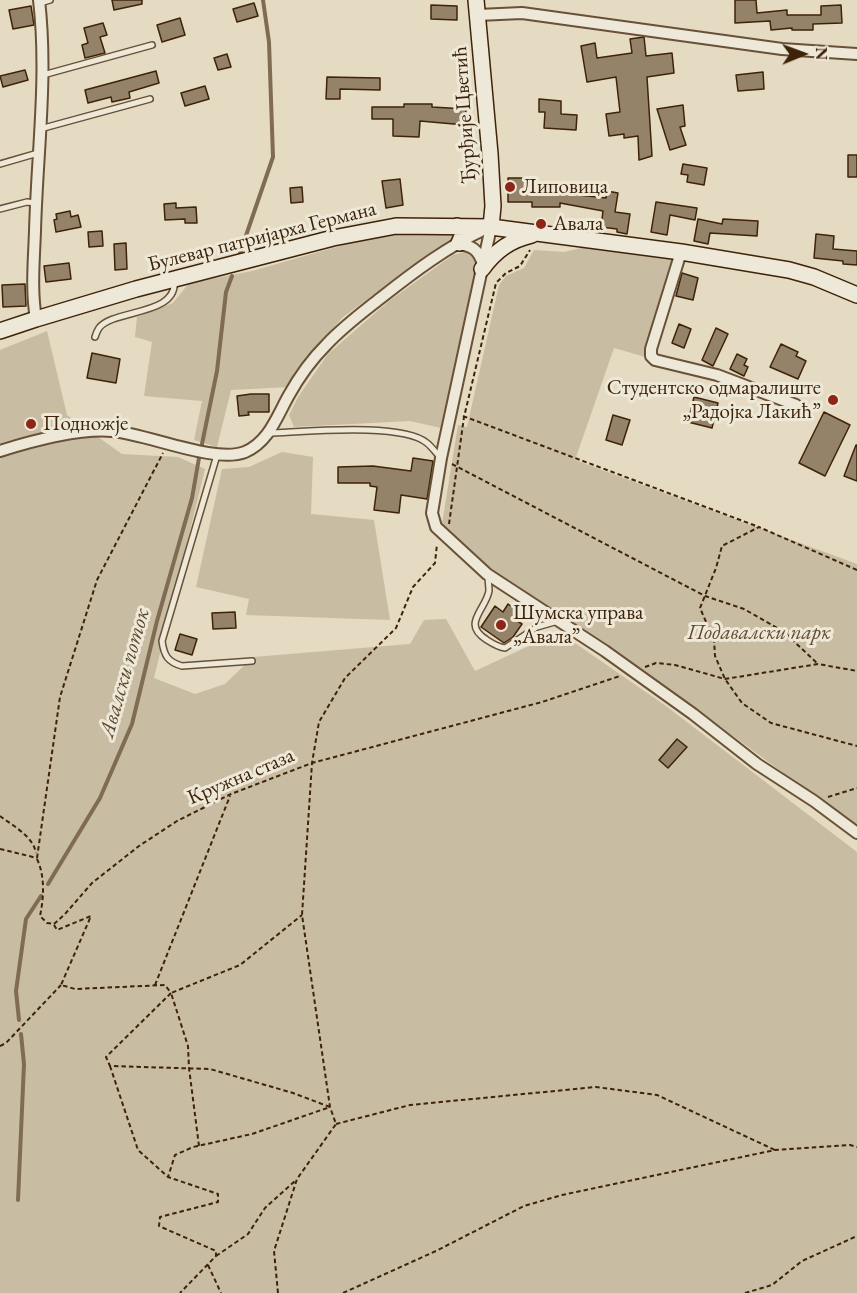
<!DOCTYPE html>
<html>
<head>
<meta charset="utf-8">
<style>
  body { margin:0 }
  #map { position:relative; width:857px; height:1293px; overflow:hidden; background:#e4dbc2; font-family:"EB Garamond",serif }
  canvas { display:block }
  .north { position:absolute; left:773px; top:24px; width:60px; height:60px; -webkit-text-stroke:4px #ede8d7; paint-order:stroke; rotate:89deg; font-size:16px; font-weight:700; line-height:24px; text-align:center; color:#3e2309 }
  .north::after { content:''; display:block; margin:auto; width:21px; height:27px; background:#3e2309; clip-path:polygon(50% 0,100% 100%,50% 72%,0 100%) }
</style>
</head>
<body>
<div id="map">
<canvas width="857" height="1293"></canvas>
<div class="north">N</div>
</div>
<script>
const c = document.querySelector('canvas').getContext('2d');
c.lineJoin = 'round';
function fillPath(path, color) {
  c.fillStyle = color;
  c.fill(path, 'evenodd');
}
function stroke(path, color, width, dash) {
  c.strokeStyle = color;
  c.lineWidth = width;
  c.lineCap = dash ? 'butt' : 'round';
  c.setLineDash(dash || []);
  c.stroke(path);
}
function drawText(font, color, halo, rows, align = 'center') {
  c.font = font + ' "EB Garamond",serif';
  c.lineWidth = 6;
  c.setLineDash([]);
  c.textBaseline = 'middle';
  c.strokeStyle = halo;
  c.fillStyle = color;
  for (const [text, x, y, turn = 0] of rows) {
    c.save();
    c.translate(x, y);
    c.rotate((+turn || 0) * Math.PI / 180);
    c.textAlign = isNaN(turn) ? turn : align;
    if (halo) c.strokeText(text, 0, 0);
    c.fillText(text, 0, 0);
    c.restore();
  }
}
const green = new Path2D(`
  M459,230l-9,15 -26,13 -81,59 -36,41 -18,29 -58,3 -14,57 -23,-7 8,-39 -58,-5 8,-54 -17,-5 2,-20 36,-14 16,-20 63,-12 130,-37z
  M590,246l89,10 -30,102 -35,-10 -39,112 282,104v263l-241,-177 -125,-81 -44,-38 -5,-7 16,-99 9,2 32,-142 7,-9 18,-8 10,-18 30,2z
  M468,251l6,4 5,12 -38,161 -31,-7 -116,6 -5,-12 9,-18 30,-43 61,-53 64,-46z
  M47,331l20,84 55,39 56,3 27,12 -51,209 41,16 30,-10 28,-27 157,-13 14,-24 22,-1 29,52 84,-39 107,74 191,146v441h-857v-943z
  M282,452l31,5 -2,57 63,6 16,100 -144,-5 3,-16 -53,-12 26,-118 27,-2z`);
const stream = new Path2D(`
  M240,253l33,-96 -4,-115 -6,-42
  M202,444l15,-73 9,-79 6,-16
  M48,884l52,-86 32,-74 25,-103 35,-123 7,-40
  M19,1020l-3,-29 10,-72 15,-23
  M18,1200l6,-136 -3,-30`);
const building = new Path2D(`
  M112,0h30v4l-28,6z
  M735,0h21l1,13 30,-3v5h34v-9l20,-1 1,18 -29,1v6h-21v-2l-21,2 -1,-9 -35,2z
  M254,3l4,13 -21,6 -4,-13z
  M431,5l26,1v14l-26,-1z
  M31,6l3,19 -21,4 -4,-19z
  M180,18l5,17 -23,7 -5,-17z
  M103,23l4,12 -7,2 5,16 -20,5 -3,-13 6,-2 -4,-15z
  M644,37l2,19 26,-3 2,20 -27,4 5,79 -13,4 -1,-24 -14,2v-4l-15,2 -3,-22 14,-2 -4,-35 -29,5 -6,-36 14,-3 2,15 35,-5 -2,-14z
  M227,54l4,13 -13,3 -4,-12z
  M25,70l3,10 -25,7 -3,-11z
  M156,71l3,12 -30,9 1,6 -18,4 -1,-5 -23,6 -3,-13z
  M763,72l1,17 -26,2 -2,-16z
  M327,77l53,1v12l-40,-1v10h-14z
  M205,86l4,13 -24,7 -4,-13z
  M539,99l22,2v13l16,1 -1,15 -32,-2 1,-16h-6z
  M404,104h28v3l34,2 -1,16 -45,-4 -1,16 -26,-1v-17h-21v-12h32z
  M683,105l2,21 -5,1 6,18 -16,5 -13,-41z
  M848,155h9v22h-9z
  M683,164l24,4 -3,17 -17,-3 1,-7 -7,-1z
  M508,178h19v12l21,1v-5l14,1 -1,6 45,5 1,-7 11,2 -3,19 15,2 -3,20 -10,-2v-3l-16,-2 2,-16 -43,-8v4h-28v-5h-24z
  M400,179l3,26 -17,3 -4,-27z
  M302,187l1,15 -12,1 -1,-15z
  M656,202l41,6 -2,12 -25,-5 -3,20 -16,-3z
  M176,203v5l20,-1 1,16h-12v-4l-20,1 -1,-16z
  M70,211l1,6 7,-2 3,12 -25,5 -2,-12 3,-1 -1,-5z
  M698,219l24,5 1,-5 35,2 -1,15 -47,-3 -2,11 -14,-3z
  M102,231l1,15 -14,1 -1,-15z
  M816,234l18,2 -1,13 24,2v14l-14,-1v-3l-29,-3z
  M126,243l1,26 -12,1 -1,-26z
  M69,263l2,16 -25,3 -2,-16z
  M682,273l16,5 -5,22 -17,-4z
  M25,284l1,22 -23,1 -1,-22z
  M679,324l12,5 -7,19 -12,-5z
  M716,328l12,6 -15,32 -11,-6z
  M781,344l17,8 -2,4 10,5 -8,18 -28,-12z
  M92,353l28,6 -4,24 -29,-5z
  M737,354l10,5 -3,6 4,2 -4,9 -14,-7z
  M251,394h18v18h-21l1,3 -10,1 -2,-20z
  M694,397l24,6 -6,25 -24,-6z
  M824,412l26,13 -25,51 -26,-13z
  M613,415l17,5 -8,25 -16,-5z
  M856,445h1v36l-13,-5z
  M413,458l20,3 -6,38 -26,-4 -2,18 -25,-3 3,-23 -7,-1v-3h-32v-16l35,-1 38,5z
  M508,604l11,8 -5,7 8,5 -9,13 -9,6 -23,-16 14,-21 8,6z
  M235,612l1,16 -23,1 -1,-16z
  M180,634l17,5 -5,16 -17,-5z
  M677,739l10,8 -19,21 -9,-8z`);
const path = new Path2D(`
  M463,416l296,111
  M452,464l253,132 39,13 40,23 34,32
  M449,524l15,-107 32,-134 10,-10 14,-7 10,-16
  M857,570l-98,-43 -37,19 -6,22 -16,40 14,32 1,16 10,23 17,24 29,20 86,23
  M645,667l11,-4 19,2 50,14 93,-15 39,7
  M828,797l29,-9
  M0,816c13,10 33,20 36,37
  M0,849l37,9
  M37,858l23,-161 37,-117 66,-127
  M37,859c8,17 7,38 3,57l7,7 7,1
  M54,924l11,-10 27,-31 47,-37 38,-25 54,-27 81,-31 230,-61 78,-26
  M54,925l3,5 34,-14 -30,69 14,4 90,-4 6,8 -65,64 4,9 100,3 83,24 37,14 -78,27 -59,13 -18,8 -7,22
  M155,985l75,-189
  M0,1046l6,-3 55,-58
  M110,1066l28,84 30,27 50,17v8l-58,15 -1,9 57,25v5l-36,37
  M336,1124l74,-19 186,-18 61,8 118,55
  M199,1146l-10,-78 -1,-22 -17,-53 69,-28 62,-50
  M216,1256l32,-22 17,-26 30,-27
  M208,1265l13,28
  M278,1293l-4,-42 23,-72 39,-55 -6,-17 -28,-192 10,-152 7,-41 26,-44 51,-50 17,-41 22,-24 2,-19
  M343,1293l93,-42 88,-45 38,-11 213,-45 75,-5 7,2
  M745,1293l27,-8 30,-24 55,-25`);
const lane = new Path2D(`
  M40,3l10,-3
  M43,75l109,-30
  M40,129l110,-30
  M0,164l38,-11
  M0,209l27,-7 9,1
  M95,337c1,-3 2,-6 4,-9 14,-19 80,-12 75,-48
  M269,433c34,-1 133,-11 158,10 5,4 9,10 13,14
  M217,455l-55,186c2,15 6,21 20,25l70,-5
  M488,576c0,5 1,10 1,15 -4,20 -28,33 -2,49 6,4 11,7 18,8l32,-21 21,-6`);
const street = new Path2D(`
  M478,15l44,-2 260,36 75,5
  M491,227l-50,231 -9,55 4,14 51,47 118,77 88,63 64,50 57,37 43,32
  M456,244c15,1 23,5 27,21
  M681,252l-30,97v7l4,4 62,15 79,30
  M36,319c-5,-29 -2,-59 -1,-88 2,-77 13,-154 4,-231
  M0,451c32,-10 78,-23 112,-20 36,3 103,33 133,21 24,-10 32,-36 44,-57 10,-18 23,-36 38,-51 17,-18 36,-32 55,-47 33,-26 65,-50 103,-68`);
const secondary = new Path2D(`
  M476,0l14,154 3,52 -2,21
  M457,226l4,2 2,6 -4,9
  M482,269c13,-18 28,-29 50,-34
  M0,331l36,-12 100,-30 197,-51 63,-12 95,1 190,25 108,18 25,7 43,18`);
const markers = [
  [510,187,6,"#8f2418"],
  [541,224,6,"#8f2418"],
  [833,400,6,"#8f2418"],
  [31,424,6,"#8f2418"],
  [501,625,6,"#8f2418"]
];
const streetNames = [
  ["Ђурђије Цветић",465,115,-94],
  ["Булевар патријарха Германа",262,237,-14],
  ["Кружна стаза",241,777,-23]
];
const poiNames = [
  ["Липовица",522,187],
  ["Авала",553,224],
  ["Студентско одмаралиште",821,388,"right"],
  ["„Радојка Лакић”",821,412,"right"],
  ["Подножје",43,424],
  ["Шумска управа",513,613],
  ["„Авала”",513,637]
];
const parkNames = [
  ["Подавалски парк",759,633]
];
const waterNames = [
  ["Авалски поток",125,673,-74]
];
fillPath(green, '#c8bca3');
stroke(stream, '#806c52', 4);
fillPath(building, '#948369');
stroke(building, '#3e2309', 1.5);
stroke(lane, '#685137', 8);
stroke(street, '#685137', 14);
stroke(secondary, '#3e2309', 18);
stroke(path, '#3e2309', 2, [4.5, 3]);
stroke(lane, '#ede8d7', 5);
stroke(street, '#ede8d7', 10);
stroke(secondary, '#ede8d7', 15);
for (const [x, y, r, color] of markers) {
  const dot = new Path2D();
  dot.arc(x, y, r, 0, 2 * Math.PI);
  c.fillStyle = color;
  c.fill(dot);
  stroke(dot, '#ede8d7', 2);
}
drawText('21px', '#3e2309', '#ede8d7', streetNames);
drawText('21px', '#3e2309', '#ede8d7', poiNames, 'left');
drawText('italic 21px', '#604930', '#ede8d7', parkNames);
drawText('italic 22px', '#5f472e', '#ede8d7', waterNames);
</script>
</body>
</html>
